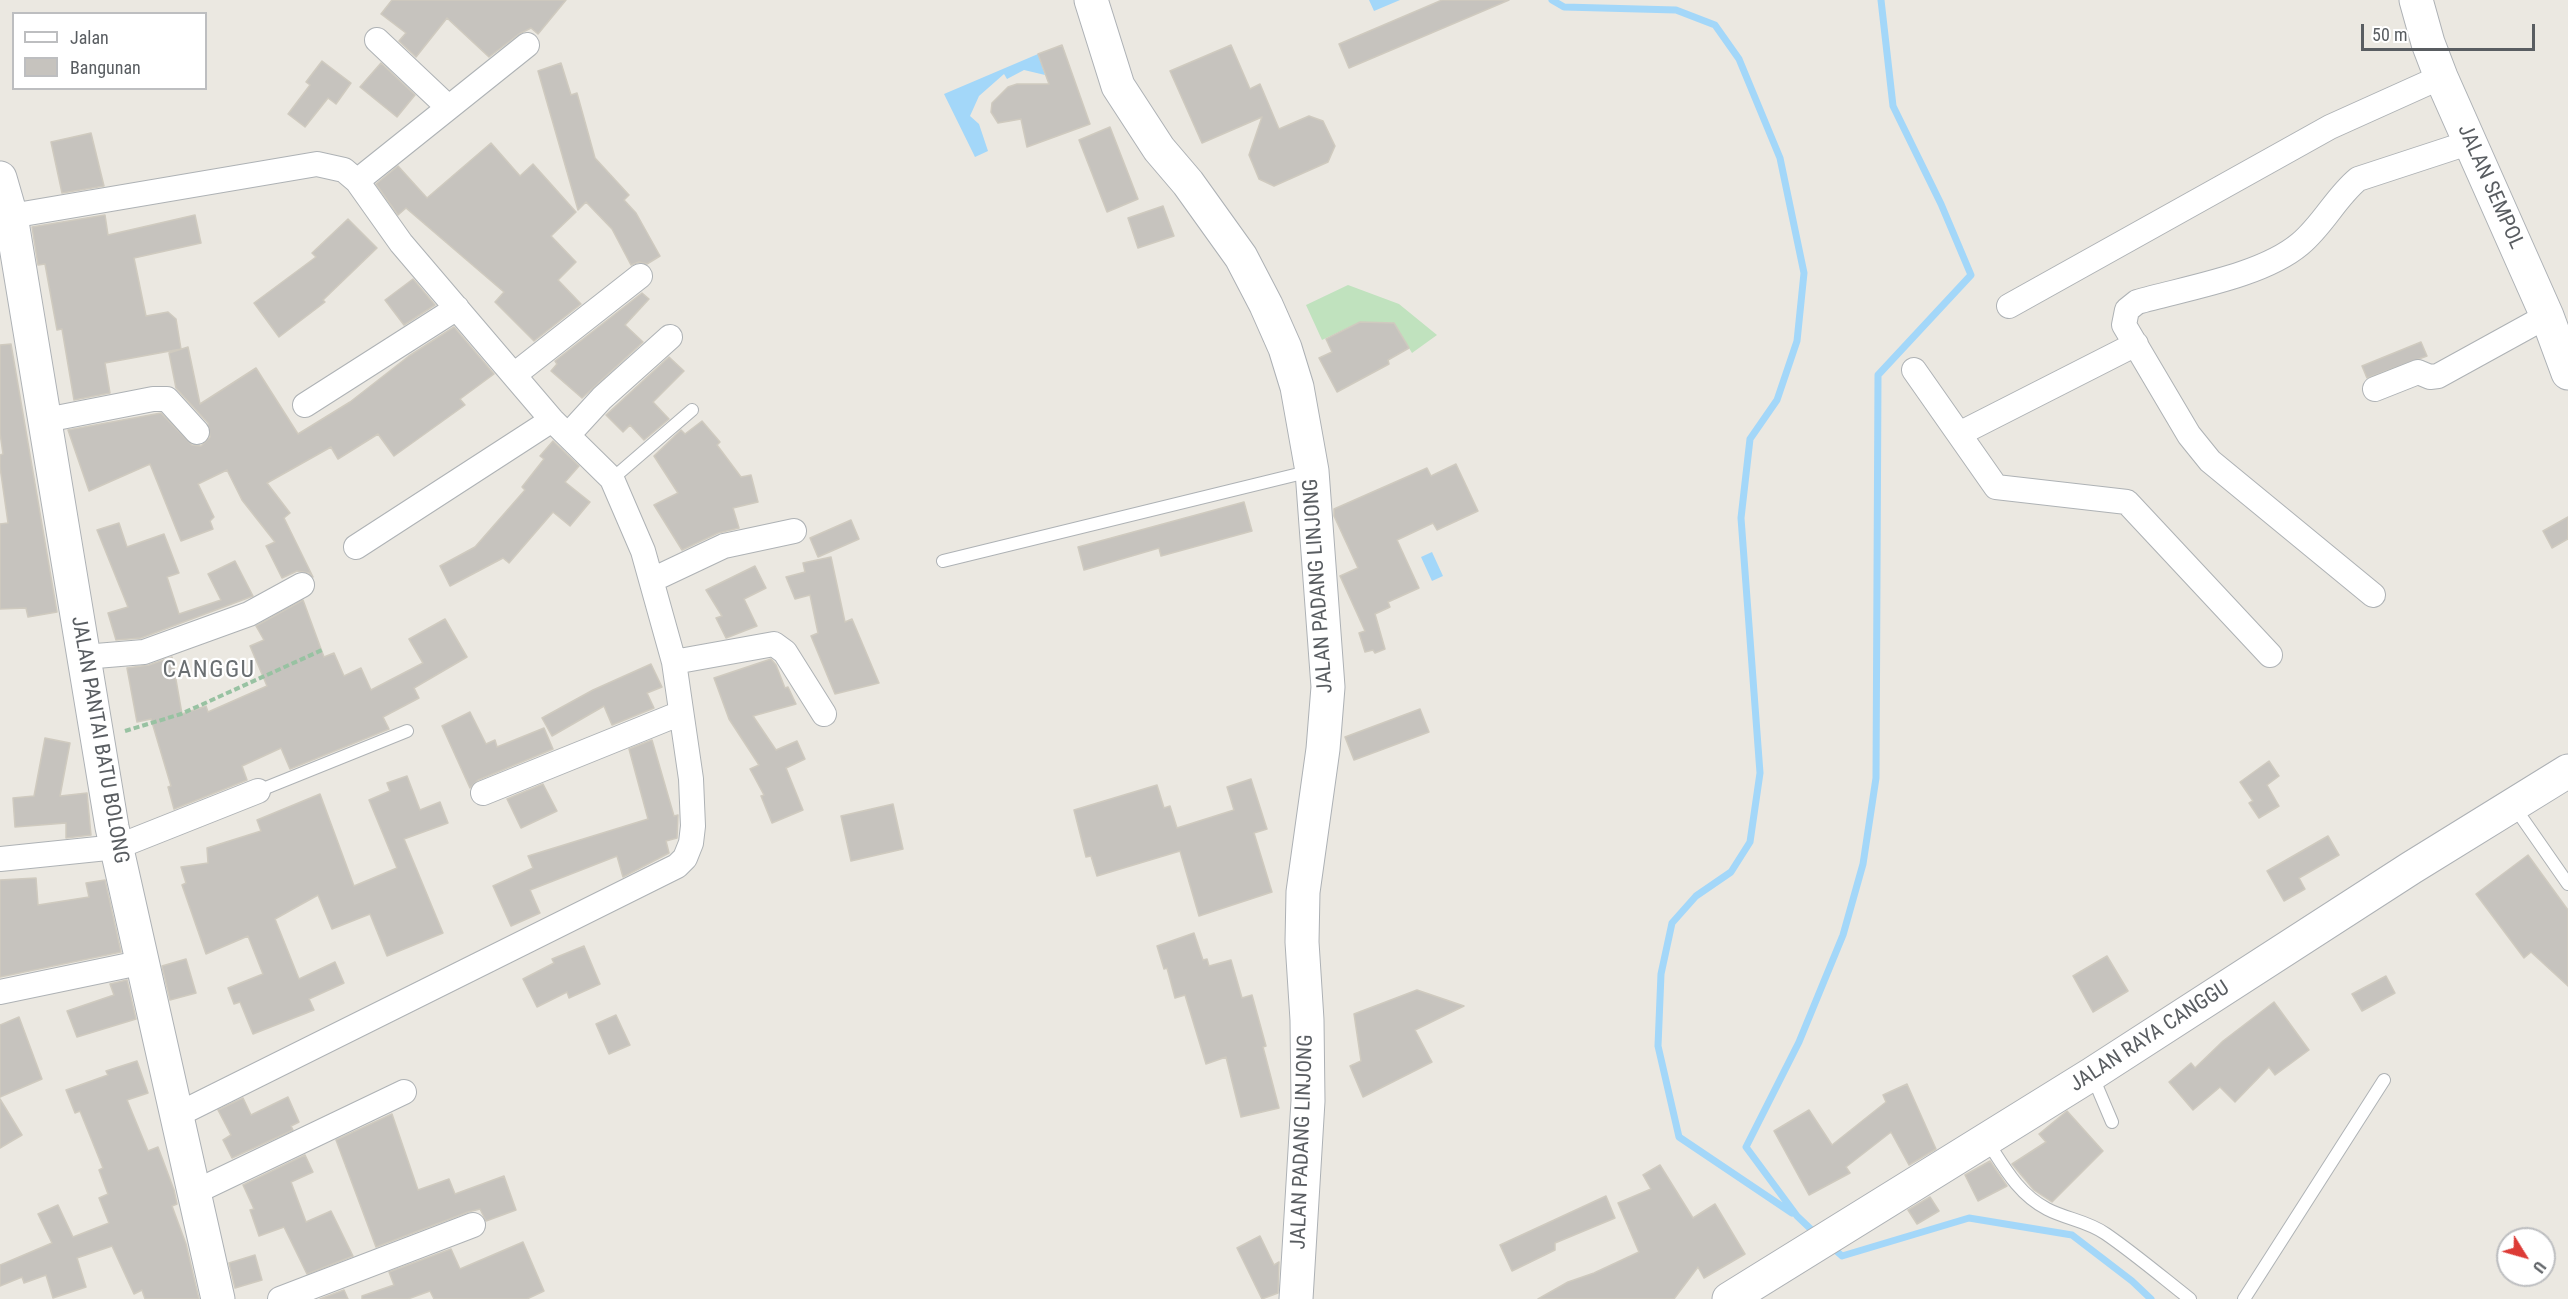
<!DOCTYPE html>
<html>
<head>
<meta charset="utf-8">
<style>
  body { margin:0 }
  #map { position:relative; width:2568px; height:1299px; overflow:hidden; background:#ebe8e1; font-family:"Roboto Condensed",sans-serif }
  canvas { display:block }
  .legend { position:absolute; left:12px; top:12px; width:195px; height:78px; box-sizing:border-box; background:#fff; border:2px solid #bdbec0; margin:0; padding:8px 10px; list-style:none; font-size:18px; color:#595d61 }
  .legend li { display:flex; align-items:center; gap:12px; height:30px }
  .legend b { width:30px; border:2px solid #bdbec0 }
  .north { position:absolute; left:2496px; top:1227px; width:60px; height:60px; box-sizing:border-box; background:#fff; border:2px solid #bdbec0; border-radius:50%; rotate:127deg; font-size:16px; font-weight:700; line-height:24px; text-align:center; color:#595d61 }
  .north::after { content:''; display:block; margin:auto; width:21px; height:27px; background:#dc3b36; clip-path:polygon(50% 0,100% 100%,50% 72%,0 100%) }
  .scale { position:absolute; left:2361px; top:24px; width:174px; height:27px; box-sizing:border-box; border:3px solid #595d61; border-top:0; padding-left:8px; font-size:18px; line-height:21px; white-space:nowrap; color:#595d61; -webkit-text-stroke:4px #fff; paint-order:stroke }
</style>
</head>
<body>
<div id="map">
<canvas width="2568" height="1299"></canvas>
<ul class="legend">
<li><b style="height:8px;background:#fff"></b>Jalan</li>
<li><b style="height:16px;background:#c6c3be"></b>Bangunan</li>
</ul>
<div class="north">U</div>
<div class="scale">50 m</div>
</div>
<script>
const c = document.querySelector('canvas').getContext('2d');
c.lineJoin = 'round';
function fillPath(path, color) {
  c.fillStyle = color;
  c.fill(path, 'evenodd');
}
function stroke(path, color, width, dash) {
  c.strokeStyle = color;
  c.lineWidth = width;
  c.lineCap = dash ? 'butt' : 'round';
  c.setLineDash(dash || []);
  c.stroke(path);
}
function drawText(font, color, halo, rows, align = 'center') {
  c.font = font + ' "Roboto Condensed",sans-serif';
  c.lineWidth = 4.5;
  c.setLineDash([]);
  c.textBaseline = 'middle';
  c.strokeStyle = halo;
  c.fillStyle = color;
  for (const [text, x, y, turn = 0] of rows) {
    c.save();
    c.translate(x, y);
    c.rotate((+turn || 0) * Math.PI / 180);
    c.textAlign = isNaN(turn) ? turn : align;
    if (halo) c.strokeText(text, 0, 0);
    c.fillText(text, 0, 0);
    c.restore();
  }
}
const green = new Path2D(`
  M1348,285l51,19 38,31 -25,18 -18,-30 -34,-1 -38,18 -16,-35z`);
const water = new Path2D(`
  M1369,0h31l-26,11z
  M1038,54l7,21 -21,-5 -17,9 -3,-5 -25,22 -9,20 9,8 9,27 -13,6 -31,-63z
  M1432,552l11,24 -11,5 -11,-24z`);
const stream = new Path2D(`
  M1552,0l12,7 112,3 39,15 24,34 41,99 24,115 -7,68 -20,59 -27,39 -9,79 19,255 -10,69 -19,30 -35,24 -24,27 -11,51 -3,72 21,91 113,76
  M1817,1235l-20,-19 -51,-69 53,-105 44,-107 20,-71 13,-86 2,-403 93,-100 -30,-71 -48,-98 -12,-106
  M1832,1247l10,9 127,-38 103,17 60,46 19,18`);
const building = new Path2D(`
  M392,0h174l-28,34 -7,-6 -12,6 -30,23 -42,-39 -31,39 -17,-16 7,-8 -25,-19z
  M1442,0h67l-160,68 -10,-24z
  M1062,45l28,79 -63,23 -6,-28 -23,4 -7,-11 1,-9 16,-16 9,-3h32l-11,-30z
  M1231,45l19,44 10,-5 19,45 30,-13 14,5 12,25 -7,16 -54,24 -15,-7 -10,-24 13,-38 -60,26 -32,-72z
  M322,61l29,22 -15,21 -8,-6 -23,29 -17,-13 22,-29 -4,-3z
  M381,63l34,32 -18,22 -37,-30z
  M561,63l10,32 6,-2 18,65 34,37 -5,5 12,13 24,43 -13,8 -8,-2 -8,3 -19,-36 -26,-27 -8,8 -40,-139z
  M1110,127l28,72 -31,13 -28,-72z
  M91,133l13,53 -42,7 -11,-51z
  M491,143l29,33 13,-12 43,48 -25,24 25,26 -18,18 23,24 -47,37 -39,-39 9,-10 -98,-84 -8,7 -22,-31 22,-18 29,32z
  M1163,206l11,30 -36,12 -10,-30z
  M105,215l3,20 87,-20 6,28 -67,15 12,58 22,-4 8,7 5,30 -76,14 5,30 -36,7 -12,-71 -5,1 -12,-66 -7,1 -6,-38z
  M348,219l29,29 -54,52 2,2 -46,35 -25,-34 62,-46 -4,-4z
  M413,279l22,26 -31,20 -19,-25z
  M642,293l7,6 -24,26 18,17 -61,56 -31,-27 6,-7 -2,-3z
  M1360,322l34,1 15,25 -21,12 1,4 -52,28 -18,-34 13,-6 -6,-13z
  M454,327l40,47 -34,25 5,6 -71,51 -16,-22 -40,25 -7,-12 -64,36 23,30 -6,5 29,59 -4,-4 -12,-2 -15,7 -16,-32 9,-4 -33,-42 -15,-30 -29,14 16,33 -4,4 3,8 -32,12 -31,-77 -61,27 -21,-61 93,-17 31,32 9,1 9,-9 -2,-14 -32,-35 -7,-35 19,-6 12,57 56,-36 42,66 52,-32 59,-46z
  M2421,342l6,14 -60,22 -5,-12z
  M11,344l46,268 -29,5 -2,-9 -26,1v-85l8,-1 -8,-56v-12l3,-1 -3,-21v-88z
  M669,357l15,14 -31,31 16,17 -25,21 -14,-15 -7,7 -17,-17z
  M702,421l18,21 -3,3 24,32 10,-2 7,27 -25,6 6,20 -21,5 -36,17 -28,-45 24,-12 -24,-37 27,-26 4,4z
  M553,441l26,25 -14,16 25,20 -20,24 -17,-14 -44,51 -6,-5 -53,28 -10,-20 35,-19 50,-57 -3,-3 22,-28 -4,-3z
  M1456,464l22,47 -41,19 -4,-7 -36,17 22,48 -31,14 2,5 -15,7 10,35 -10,4 -2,-3 -8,2 -6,-19 6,-2 -25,-55 18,-8 -24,-52v-7l93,-41 4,8z
  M1244,502l8,29 -91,25 -2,-8 -75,22 -6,-23z
  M2568,517v22l-16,9 -9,-17z
  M851,520l8,19 -41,18 -8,-19z
  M119,523l8,24 37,-13 15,39 -12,4 12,37 42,-14 -13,-26 27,-13 18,35 -112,42 -25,2 -8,-27 20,-6 -31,-77z
  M831,557l14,65 7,-3 27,64 -44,11 -24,-58 7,-3 -8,-38 -15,4 -9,-22 19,-5 -2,-9z
  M755,566l11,22 -22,11 13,27 -31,12 -10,-20 6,-2 -16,-26z
  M303,600l21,57 10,-4 10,23 17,-8 10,22 52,-27 -14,-24 36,-20 22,38 -53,31 5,10 -36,19 6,12 -99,40 -9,-21 -39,18 5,14 -73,29 -6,-22 3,-1 -20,-67 -14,3 -10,-54 22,-3 23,-8 10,57 24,-8 2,6 59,-26 -17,-40 14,-6 -8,-14z
  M771,659l5,6 9,23 3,-1 8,17 -43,12 23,34 21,-9 8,18 -19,9 17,42 -31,13 -11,-27 3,-1 -14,-26 9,-4 -30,-46 -15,-41z
  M651,664l11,23 -15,6 7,15 -42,17 -8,-19 -52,30 -10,-18 51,-28z
  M1420,709l9,23 -75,28 -9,-23z
  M470,712l16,32 9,-4 2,7 47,-19 9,21 -75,31 -8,8 -28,-62z
  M45,738l25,5 -10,53 27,-3 4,42 -25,3v-15l-51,4 -2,-29 21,-2z
  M652,740l22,76 4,-1 -1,23 -11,3 3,12 -46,24 -6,-21 -87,34 10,23 -29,13 -18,-40 40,-18 -5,-12 120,-37 -19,-70z
  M2269,761l10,15 -12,9 12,21 -20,12 -10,-15 4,-2 -13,-19z
  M407,776l13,34 20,-8 8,21 -44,16 39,94 -56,23 -17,-42 -38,15 -14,-34 -43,24 24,60 36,-17 9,21 -35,16 5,11 -61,24 -13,-32 -6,2 -6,-16 35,-14 -15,-38 -42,18 -24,-69 4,-2 -5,-16 27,-4 -1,-15 54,-17 -4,-11 63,-26 34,92 43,-18 -28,-68 21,-9 -3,-8z
  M1251,779l16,50 -13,4 18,59 -73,24 -19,-65 -83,25 -6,-20 -5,1 -12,-47 83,-25 7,23 6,-2 7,22 57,-18 -7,-23z
  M543,784l14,27 -36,17 -14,-29z
  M893,804l10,45 -52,12 -10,-45z
  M2328,836l11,19 -40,23 6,11 -21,12 -17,-30z
  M2528,855l40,55v76l-37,-34 -7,6 -48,-64z
  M36,878l2,27 51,-8 -3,-14 19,-3 16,72 -121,25v-97z
  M1194,933l9,27 4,-1 2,7 22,-6 11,38 10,-3 14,51 -3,1 16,61 -38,9 -15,-60 -20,7 -21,-69 -10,3 -8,-30 -3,1 -7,-23z
  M584,946l16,38 -31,14 -2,-6 -30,15 -14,-28 31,-16 -2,-4z
  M2107,956l21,35 -35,21 -20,-36z
  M186,959l10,34 -26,7 -8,-34z
  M2386,976l9,17 -33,18 -10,-17z
  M127,980l9,39 -59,18 -10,-26 47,-16 -4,-11z
  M1417,990l47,16 -49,24 17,32 -69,35 -13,-31 11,-5 -7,-47z
  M2274,1002l35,48 -34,25 -6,-8 -34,35 -15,-15 -27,23 -24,-28 22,-19 4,5 28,-27z
  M616,1015l14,30 -21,9 -13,-30z
  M19,1017l23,62 -42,18v-72z
  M137,1061l11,32 -21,7 21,51 10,-4 16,43 3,14 -5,2 14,38 13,55h-54l-3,-9 -8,4 -22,-48 -35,12 9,29 -33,11 -7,-23 -22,8 -2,-6 -22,9v-21l52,-22 -14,-29 20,-9 15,32 36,-14 -10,-25 9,-4 -9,-24 4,-2 -23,-57 -5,2 -9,-23 42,-15 -2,-4z
  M1907,1084l29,65 -27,16 -18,-33 -45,35 4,6 -41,22 -35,-64 35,-21 23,35 54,-43 -3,-7z
  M288,1097l11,25 -8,4 2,4 -61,28 -9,-18 8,-5 -13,-25 25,-12 8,17z
  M0,1099l22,36 -22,13z
  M2067,1111l36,40 -51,51 -18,-12 -22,-26 34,-22 -7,-8z
  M392,1114l26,76 31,-11 6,15 49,-18 12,34 -30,11 -6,-12 -12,3 -92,35 -40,-107z
  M305,1155l8,17 -22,10 15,40 25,-11 22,45 -46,18 -23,-47 -25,9 -9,-26 4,-1 -11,-24z
  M1990,1161l17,25 -29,15 -13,-26z
  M1660,1165l33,53 22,-14 30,50 -41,24 -6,-11 -24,32h-136l30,-17 26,-9 45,-21 -21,-49 33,-14 -8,-14z
  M1606,1196l9,22 -60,25v7l-43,21 -12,-26z
  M1930,1197l9,14 -22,13 -9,-14z
  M1260,1236l14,29 5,-3 -1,31 -16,6 -25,-51z
  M523,1242l21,49 -17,8h-93l-4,-8 -22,8h-46v-3l32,-11 -5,-13 62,-23 9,20z
  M255,1255l7,25 -27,8 -6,-25z
  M344,1290l4,9h-28z`);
const path = new Path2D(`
  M125,731l56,-17 141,-64`);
const lane = new Path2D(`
  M612,479l80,-69
  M943,561l368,-90
  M258,791l149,-60
  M2513,805l55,79
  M2092,1075l20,47
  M1987,1141c17,26 31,53 60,68 19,10 41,12 59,25 29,20 56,43 84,65
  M2244,1299l140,-219`);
const street = new Path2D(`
  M377,40l71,67
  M357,181l170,-136
  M11,216l306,-52 27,6 13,11 44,62 151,177 60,59 31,72 31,111 17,117 2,47 -2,17 -6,15 -8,8 -502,250
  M2009,306l321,-179 111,-50
  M1914,370l82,117 131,15 143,153
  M514,375l126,-99
  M2375,389l43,-17 12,5 8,-1 109,-60
  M305,405l152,-97
  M46,420l107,-21h14l30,33
  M569,434l33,-36 68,-61
  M1959,434l177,-90
  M356,547l196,-127
  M652,580l72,-34 70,-15
  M2373,595l-163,-134 -21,-26 -65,-110 3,-15 10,-8c49,-14 125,-26 163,-58 23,-19 36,-47 58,-65l113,-37
  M84,657l60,-5 105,-38 53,-29
  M674,662l100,-18 11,8 39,62
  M483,793l198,-80
  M0,859l117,-12 141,-56
  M0,992l144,-30
  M195,1192l209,-100
  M280,1299l193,-74`);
const secondary = new Path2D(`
  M1091,0l27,86 41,63 29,34 53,74 25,48 19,43 12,39 15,84 16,216 -5,62 -20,143 -1,50 5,78 1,81 -12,198
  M2416,0l12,43 13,34 106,239 21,57
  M0,178l11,38 101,611 106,472
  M1729,1299l363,-225 319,-206 157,-97`);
const streetNames = [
  ["JALAN SEMPOL",2490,187,66],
  ["JALAN PADANG LINJONG",1319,586,-94],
  ["JALAN PANTAI BATU BOLONG",99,740,80],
  ["JALAN RAYA CANGGU",2150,1037,-33],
  ["JALAN PADANG LINJONG",1303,1142,-88]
];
const quarterNames = [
  ["CANGGU",209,671]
];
fillPath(green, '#c0e2be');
fillPath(water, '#a3d7f9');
stroke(stream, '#a3d7f9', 7);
fillPath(building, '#c6c3be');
stroke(building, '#cfcabf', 1.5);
stroke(lane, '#aeb2b5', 14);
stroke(street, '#aeb2b5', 26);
stroke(secondary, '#adb1b5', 35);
stroke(path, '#98c2a2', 4, [6, 3]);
stroke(lane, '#fff', 12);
stroke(street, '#fff', 24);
stroke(secondary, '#fff', 33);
drawText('21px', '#595d61', '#fff', streetNames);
c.letterSpacing = '1.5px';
drawText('24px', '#6a6f72', '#fff', quarterNames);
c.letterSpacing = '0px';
</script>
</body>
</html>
